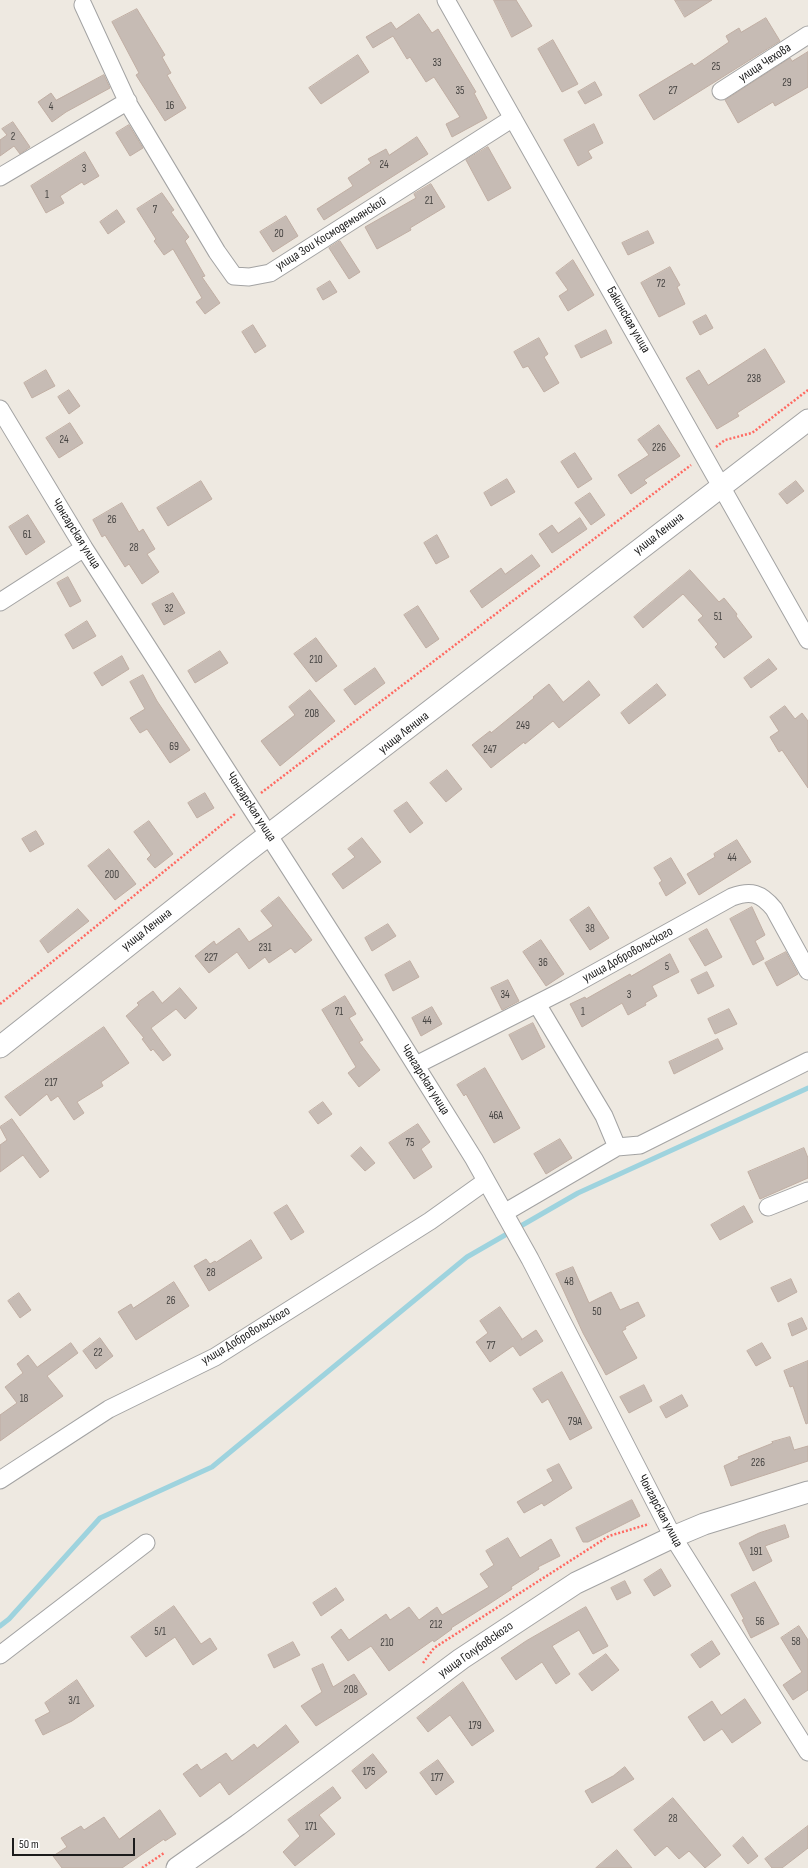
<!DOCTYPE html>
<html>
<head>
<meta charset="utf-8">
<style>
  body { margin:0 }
  #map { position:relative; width:808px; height:1868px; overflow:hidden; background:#eee9e1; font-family:"Sofia Sans Condensed",sans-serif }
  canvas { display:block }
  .scale { position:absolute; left:12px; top:1838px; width:123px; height:18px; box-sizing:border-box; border:2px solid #1c1c1c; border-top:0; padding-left:5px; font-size:12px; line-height:14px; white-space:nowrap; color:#1c1c1c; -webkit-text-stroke:3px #fff; paint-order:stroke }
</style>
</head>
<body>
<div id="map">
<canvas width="808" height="1868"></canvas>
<div class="scale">50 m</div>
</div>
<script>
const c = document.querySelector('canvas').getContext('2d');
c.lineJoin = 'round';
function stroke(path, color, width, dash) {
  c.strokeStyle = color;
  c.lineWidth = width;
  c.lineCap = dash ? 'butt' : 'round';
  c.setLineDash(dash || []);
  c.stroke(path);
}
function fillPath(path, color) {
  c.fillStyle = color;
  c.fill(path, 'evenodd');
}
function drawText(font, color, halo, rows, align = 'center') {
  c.font = font + ' "Sofia Sans Condensed",sans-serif';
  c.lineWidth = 3;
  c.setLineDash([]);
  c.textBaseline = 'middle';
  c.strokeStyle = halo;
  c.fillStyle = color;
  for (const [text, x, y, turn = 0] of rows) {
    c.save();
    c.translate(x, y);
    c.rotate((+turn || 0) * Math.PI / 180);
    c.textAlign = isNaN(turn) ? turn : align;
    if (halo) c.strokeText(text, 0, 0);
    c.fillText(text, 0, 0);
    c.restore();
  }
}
const stream = new Path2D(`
  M0,1626l9,-7 91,-101 112,-51 255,-210 111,-64 230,-105`);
const building = new Path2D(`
  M494,0h22l16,26 -20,11z
  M675,0h37l-27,17z
  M137,9l28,46 -3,2 9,16 -4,2 19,33 -21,13 -29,-46 3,-2 -27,-51z
  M419,14l13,19 6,-4 38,63 -2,1 13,25 -35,19 -6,-13 14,-7 -26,-40 -8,5 -16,-25 -3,2 -14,-23 -20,12 -7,-11 25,-15 5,7z
  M766,18l14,23 -126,79 -15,-25 53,-32 2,3 35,-24 -3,-6 13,-8 2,4z
  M553,40l25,44 -16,8 -24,-43z
  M808,52v35l-33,19 -2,-4 -35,21 -13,-23 65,-42 2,3z
  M358,55l11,17 -48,32 -12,-16z
  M104,75l6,13 -44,24 -14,10 -14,-20 13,-9 5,7z
  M595,82l7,13 -17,9 -7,-12z
  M13,122l17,25 -10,7 -6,-8 -14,10v-16l7,-5 -5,-6z
  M594,124l9,19 -15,8 4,7 -14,8 -14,-26z
  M129,125l14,23 -13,8 -14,-23z
  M417,137l11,17 -104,66 -7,-11 36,-23 -5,-8 23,-15 -3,-4 18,-10 3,6z
  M488,147l23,41 -23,13 -22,-41z
  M85,152l14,24 -15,9 -2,-3 -22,14 4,7 -18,10 -15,-27z
  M431,184l14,23 -35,21 1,2 -34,19 -12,-22 51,-29 -2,-4z
  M162,193l12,17 -3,2 18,25 -4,4 20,35 -3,1 18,26 -15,11 -9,-12 6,-4 -29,-49 -9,6 -10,-14 2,-2 -19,-30z
  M117,210l8,12 -17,12 -8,-12z
  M286,216l12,20 -25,16 -13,-20z
  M648,231l6,12 -26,12 -6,-12z
  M340,241l20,31 -11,7 -20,-31z
  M573,260l21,35 -26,16 -9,-15 9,-6 -12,-17z
  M670,267l10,18 -3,2 8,17 -26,13 -18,-34z
  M330,281l7,11 -14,8 -6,-11z
  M706,315l7,13 -13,7 -7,-13z
  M253,325l13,21 -11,7 -13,-21z
  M606,330l6,13 -31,15 -6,-12z
  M539,338l9,16 -4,3 15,26 -15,9 -16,-26 -5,2 -9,-16z
  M765,349l20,33 -48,31 2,3 -22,13 -31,-51 13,-8 9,15z
  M46,370l9,16 -23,12 -8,-15z
  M69,390l11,16 -11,8 -11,-17z
  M70,423l13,20 -24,15 -13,-20z
  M659,425l21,31 -36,24 3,3 -16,11 -13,-19 31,-20 -11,-15z
  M575,453l17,26 -14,9 -17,-26z
  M507,479l8,13 -24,14 -7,-13z
  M201,481l11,18 -44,27 -11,-18z
  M796,481l8,10 -17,13 -8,-10z
  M590,493l15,22 -14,10 -16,-22z
  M122,503l17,29 4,-3 12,20 -8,5 12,18 -17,12 -13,-20 -4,3 -20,-32 -3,2 -9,-17z
  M28,515l17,27 -19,13 -17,-28z
  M580,518l7,11 -35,24 -13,-19 13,-9 6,8z
  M437,535l12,22 -13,7 -12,-21z
  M532,555l8,11 -58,42 -12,-17 31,-23 4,6z
  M690,570l29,32 5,-4 13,16 -1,2 16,21 -28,21 -9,-11 3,-3 -20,-24 5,-4 -20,-22 -40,34 -9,-11z
  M68,577l13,24 -11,6 -13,-24z
  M173,593l12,20 -21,12 -12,-21z
  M418,606l21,33 -13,9 -22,-33z
  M87,621l9,15 -23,13 -8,-14z
  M316,638l21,28 -21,16 -22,-28z
  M220,651l8,12 -33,20 -7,-12z
  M122,656l7,13 -27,17 -8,-13z
  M769,659l8,10 -26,19 -7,-10z
  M375,668l10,15 -30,22 -11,-15z
  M143,675l14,26 33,49 -20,13 -23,-34 -7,4 -10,-15 15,-9 -15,-27z
  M589,681l11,14 -41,33 -6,-7 -28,23 -1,-2 -33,26 -19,-23 18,-14 1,2 43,-35 -1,-1 16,-13 14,18z
  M657,684l9,11 -37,29 -8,-11z
  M310,690l25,31 -55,45 -19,-25 34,-26 -6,-8z
  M785,706l10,13 7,-6 6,8v67l-26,-38 -3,2 -9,-15 9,-6 -9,-14z
  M447,770l15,19 -16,13 -16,-19z
  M205,793l9,15 -17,10 -9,-15z
  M407,802l16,21 -13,10 -16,-22z
  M149,821l24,33 -18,14 -8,-9 4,-4 -17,-23z
  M36,831l8,13 -14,8 -8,-13z
  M362,838l19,24 -38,27 -11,-15 23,-17 -7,-8z
  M737,840l14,22 -52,33 -12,-21 28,-17 -1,-3z
  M109,849l27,35 -21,16 -27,-34z
  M671,858l15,25 -20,13 -7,-13 3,-2 -8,-13z
  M279,897l33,43 -17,13 -4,-5 -22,15 -4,-6 -16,12 -12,-17 -28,21 -14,-17 19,-15 2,4 23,-17 10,14 24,-16 -12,-15z
  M589,907l20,31 -19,12 -20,-30z
  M752,907l13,28 -10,6 9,18 -11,6 -23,-46z
  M78,909l11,12 -41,32 -8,-12z
  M388,924l8,12 -24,15 -7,-13z
  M707,929l15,28 -17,9 -16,-27z
  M541,940l23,34 -18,12 -23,-34z
  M786,952l12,22 -21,12 -12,-23z
  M670,954l9,18 -27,14 5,10 -12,7 1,2 -18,10 -6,-12 -40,24 -12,-23 15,-7 1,2 44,-25 1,2z
  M410,961l9,16 -26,14 -8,-16z
  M707,972l7,14 -16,8 -7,-14z
  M508,980l11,21 -17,9 -11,-22z
  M180,988l17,20 -12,11 -9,-10 -25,19 20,27 -8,6 -10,-12 -2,2 -9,-12 2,-1 -18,-22 13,-11 -2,-2 16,-12 9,12z
  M345,996l11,18 -7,4 14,22 -4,2 21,28 -21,17 -11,-14 8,-6 -34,-57z
  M432,1007l10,17 -21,12 -9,-18z
  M729,1009l8,15 -22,10 -7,-15z
  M533,1023l12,24 -23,13 -13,-25z
  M104,1027l25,36 -28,19 2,4 -26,16 7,11 -10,7 -16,-24 -7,5 -4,-7 -27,22 -15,-19z
  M718,1039l5,10 -49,25 -5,-12z
  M485,1068l35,60 -26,15 -28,-49 -2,2 -7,-11z
  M323,1102l9,12 -14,10 -9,-12z
  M12,1119l37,52 -9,7 -17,-23 -23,17v-27l7,-5 -7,-13z
  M418,1124l12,18 -9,7 11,18 -18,12 -25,-36z
  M560,1139l12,19 -26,16 -12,-20z
  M361,1147l14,16 -10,8 -14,-15z
  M804,1148l4,10v20l-48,21 -12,-27z
  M287,1205l17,27 -13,8 -17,-27z
  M744,1206l9,16 -33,18 -9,-15z
  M251,1240l11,18 -53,33 -15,-25 12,-7 4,5 5,-3 1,1z
  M573,1267l16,36 22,-11 9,18 18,-8 7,14 -20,11 1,2 -4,2 15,27 -31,17 -23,-42 -27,-59z
  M791,1279l6,13 -19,10 -7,-14z
  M174,1282l15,24 -53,34 -18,-28 13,-8 2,4z
  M19,1293l12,17 -11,8 -12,-17z
  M500,1307l22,32 -1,1 15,-10 7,11 -23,15 -7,-10 -23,16 -14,-20 12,-9 -8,-12z
  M802,1318l5,11 -15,7 -4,-12z
  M100,1338l13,18 -17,13 -13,-18z
  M71,1343l7,10 -31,23 16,20 -63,45v-26l17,-12 -12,-16 18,-14 -6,-9 11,-9 9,12z
  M762,1343l9,15 -15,8 -9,-15z
  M808,1361v62l-2,1 -13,-38 -3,1 -6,-16z
  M562,1372l30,56 -22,12 -22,-41 -6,4 -9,-14z
  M644,1385l8,16 -23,12 -9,-16z
  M682,1395l6,11 -22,12 -6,-11z
  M790,1437l4,13 14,-4v15l-77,25 -7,-20 15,-7 -1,-2 35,-14 -1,-1z
  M559,1464l13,24 -28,18 -2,-3 -18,10 -7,-11 36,-21 -6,-11z
  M632,1500l8,16 -52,26h-5l-7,-14z
  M785,1525l4,12 -24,9 7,15 -19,10 -14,-28 20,-10z
  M508,1538l12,20 31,-19 9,17 -22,11 1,2 -28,18 1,2 -26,17 -35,22 1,1 -18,13 -1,-2 -44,31 -18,-25 -23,15 -17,-24 10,-8 8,11 37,-26 4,6 19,-13 10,13 18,-13 5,8 47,-28 -9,-13 14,-9 -8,-14z
  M661,1569l10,17 -17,10 -10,-16z
  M625,1581l6,12 -14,7 -6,-12z
  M755,1582l24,42 -28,14 -9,-18 2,-1 -13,-24z
  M336,1588l8,12 -23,16 -8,-13z
  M174,1606l27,38 9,-6 7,11 -24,16 -18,-28 -29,20 -15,-20z
  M586,1607l22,39 -15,8 -14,-24 -27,16 18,28 -14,10 -14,-22 -26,18 -15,-22 25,-17z
  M799,1626l9,14v50l-15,10 -10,-15 19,-13 -21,-34z
  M712,1641l8,13 -20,14 -9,-13z
  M293,1642l7,13 -26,13 -6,-13z
  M606,1654l13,16 -27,21 -13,-17z
  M323,1664l10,23 21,-13 13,20 -51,32 -15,-20 21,-14 -10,-23z
  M77,1680l17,26 -22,15 -29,14 -8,-15 15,-8 -5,-9z
  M463,1682l31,49 -22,15 -22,-31 -22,17 -11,-14z
  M745,1699l16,24 -29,20 -10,-14 -18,12 -16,-24 24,-16 9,14z
  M286,1725l13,17 -70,53 -9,-13 -20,15 -17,-23 14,-10 4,6 25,-17 6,8 22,-17 3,4z
  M373,1754l14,18 -21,17 -14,-18z
  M438,1760l16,22 -18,13 -16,-22z
  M625,1767l9,12 -42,24 -7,-12 28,-15z
  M333,1787l8,11 -22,17 16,19 -40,32 -12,-14 17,-16 -12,-16z
  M673,1798l48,57 -16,13 -16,-17 -10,8 -12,-13 -12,10 -21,-26z
  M160,1810l16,24 -11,7 -1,-2 -42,29h-60l-9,-12 14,-9 -6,-9 20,-12 3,4 20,-13 15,22z
  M808,1826v22l-26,20h-10l-7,-9z
  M743,1837l15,19 -10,8 -15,-18z
  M617,1850l15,18h-36z`);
const path = new Path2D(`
  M716,447l9,-7 27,-7 56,-43
  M261,793l430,-328
  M0,1004l235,-190
  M423,1663l11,-15 175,-112 40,-12
  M142,1868l22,-15`);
const minor = new Path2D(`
  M446,0l362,640
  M83,5l46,100 88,147 17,24 15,1 21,-4 243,-155
  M721,91l87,-56
  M0,177l128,-76
  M0,409l84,139 302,470 88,141 56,100 143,278 135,215
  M0,602l84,-54
  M416,1065l150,-76 166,-92c19,-7 29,-4 42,12l34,62
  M617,1147l23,-2 168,-84
  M768,1207l40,-16
  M504,1213l113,-66 -13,-31 -67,-112
  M0,1480l109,-71 106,-52 215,-136 56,-40
  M0,1655l146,-112`);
const tertiary = new Path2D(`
  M0,1047l245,-194 563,-433
  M177,1868l61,-43 223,-166 115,-76 97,-46 31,-13 104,-32`);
const numberNames = [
  ["33",437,63],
  ["25",716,67],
  ["29",787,83],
  ["35",460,91],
  ["27",673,91],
  ["16",170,106],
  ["4",51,107],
  ["2",13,137],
  ["24",384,165],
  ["3",84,169],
  ["1",47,195],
  ["21",429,201],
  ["7",155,210],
  ["20",279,234],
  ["72",661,284],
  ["238",754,379],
  ["24",64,440],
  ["226",659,448],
  ["26",112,520],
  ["61",27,535],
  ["28",134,548],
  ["32",169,609],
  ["51",718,617],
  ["210",316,660],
  ["208",312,714],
  ["249",523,726],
  ["69",174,747],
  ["247",490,750],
  ["44",732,858],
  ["200",112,875],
  ["38",590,929],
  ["231",265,948],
  ["227",211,958],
  ["36",543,963],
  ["5",667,967],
  ["34",505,995],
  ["3",629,995],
  ["71",339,1012],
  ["1",583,1012],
  ["44",427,1021],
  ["217",51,1083],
  ["46А",496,1116],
  ["75",410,1143],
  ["28",211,1273],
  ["48",569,1282],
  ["26",171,1301],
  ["50",597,1312],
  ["77",491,1346],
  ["22",98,1353],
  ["18",24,1399],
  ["79А",575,1422],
  ["226",758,1463],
  ["191",756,1552],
  ["56",760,1622],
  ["212",436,1625],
  ["5/1",160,1632],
  ["58",796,1642],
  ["210",387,1643],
  ["208",351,1690],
  ["3/1",74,1701],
  ["179",475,1726],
  ["175",369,1772],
  ["177",437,1778],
  ["28",673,1819],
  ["171",311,1827]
];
const streetNames = [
  ["улица Чехова",765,63,-33],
  ["улица Зои Космодемьянской",331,234,-32],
  ["Бакинская улица",628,320,60],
  ["Чонгарская улица",76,534,58],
  ["улица Ленина",659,534,-38],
  ["улица Ленина",404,733,-38],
  ["Чонгарская улица",251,807,57],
  ["улица Ленина",147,930,-38],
  ["улица Добровольского",628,955,-29],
  ["Чонгарская улица",425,1080,58],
  ["улица Добровольского",246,1336,-31],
  ["Чонгарская улица",660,1511,62],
  ["улица Голубовского",476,1650,-35]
];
stroke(stream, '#9ed3de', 5);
fillPath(building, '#c6bbb4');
stroke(building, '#c0aea3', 1);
stroke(minor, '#a3a3a3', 19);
stroke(tertiary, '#a3a3a3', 23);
stroke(path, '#ff6961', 2.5, [2, 2]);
stroke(minor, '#fff', 17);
stroke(tertiary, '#fff', 21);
drawText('11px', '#464442', null, numberNames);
drawText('13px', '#1c1c1c', '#fff', streetNames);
</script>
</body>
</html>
